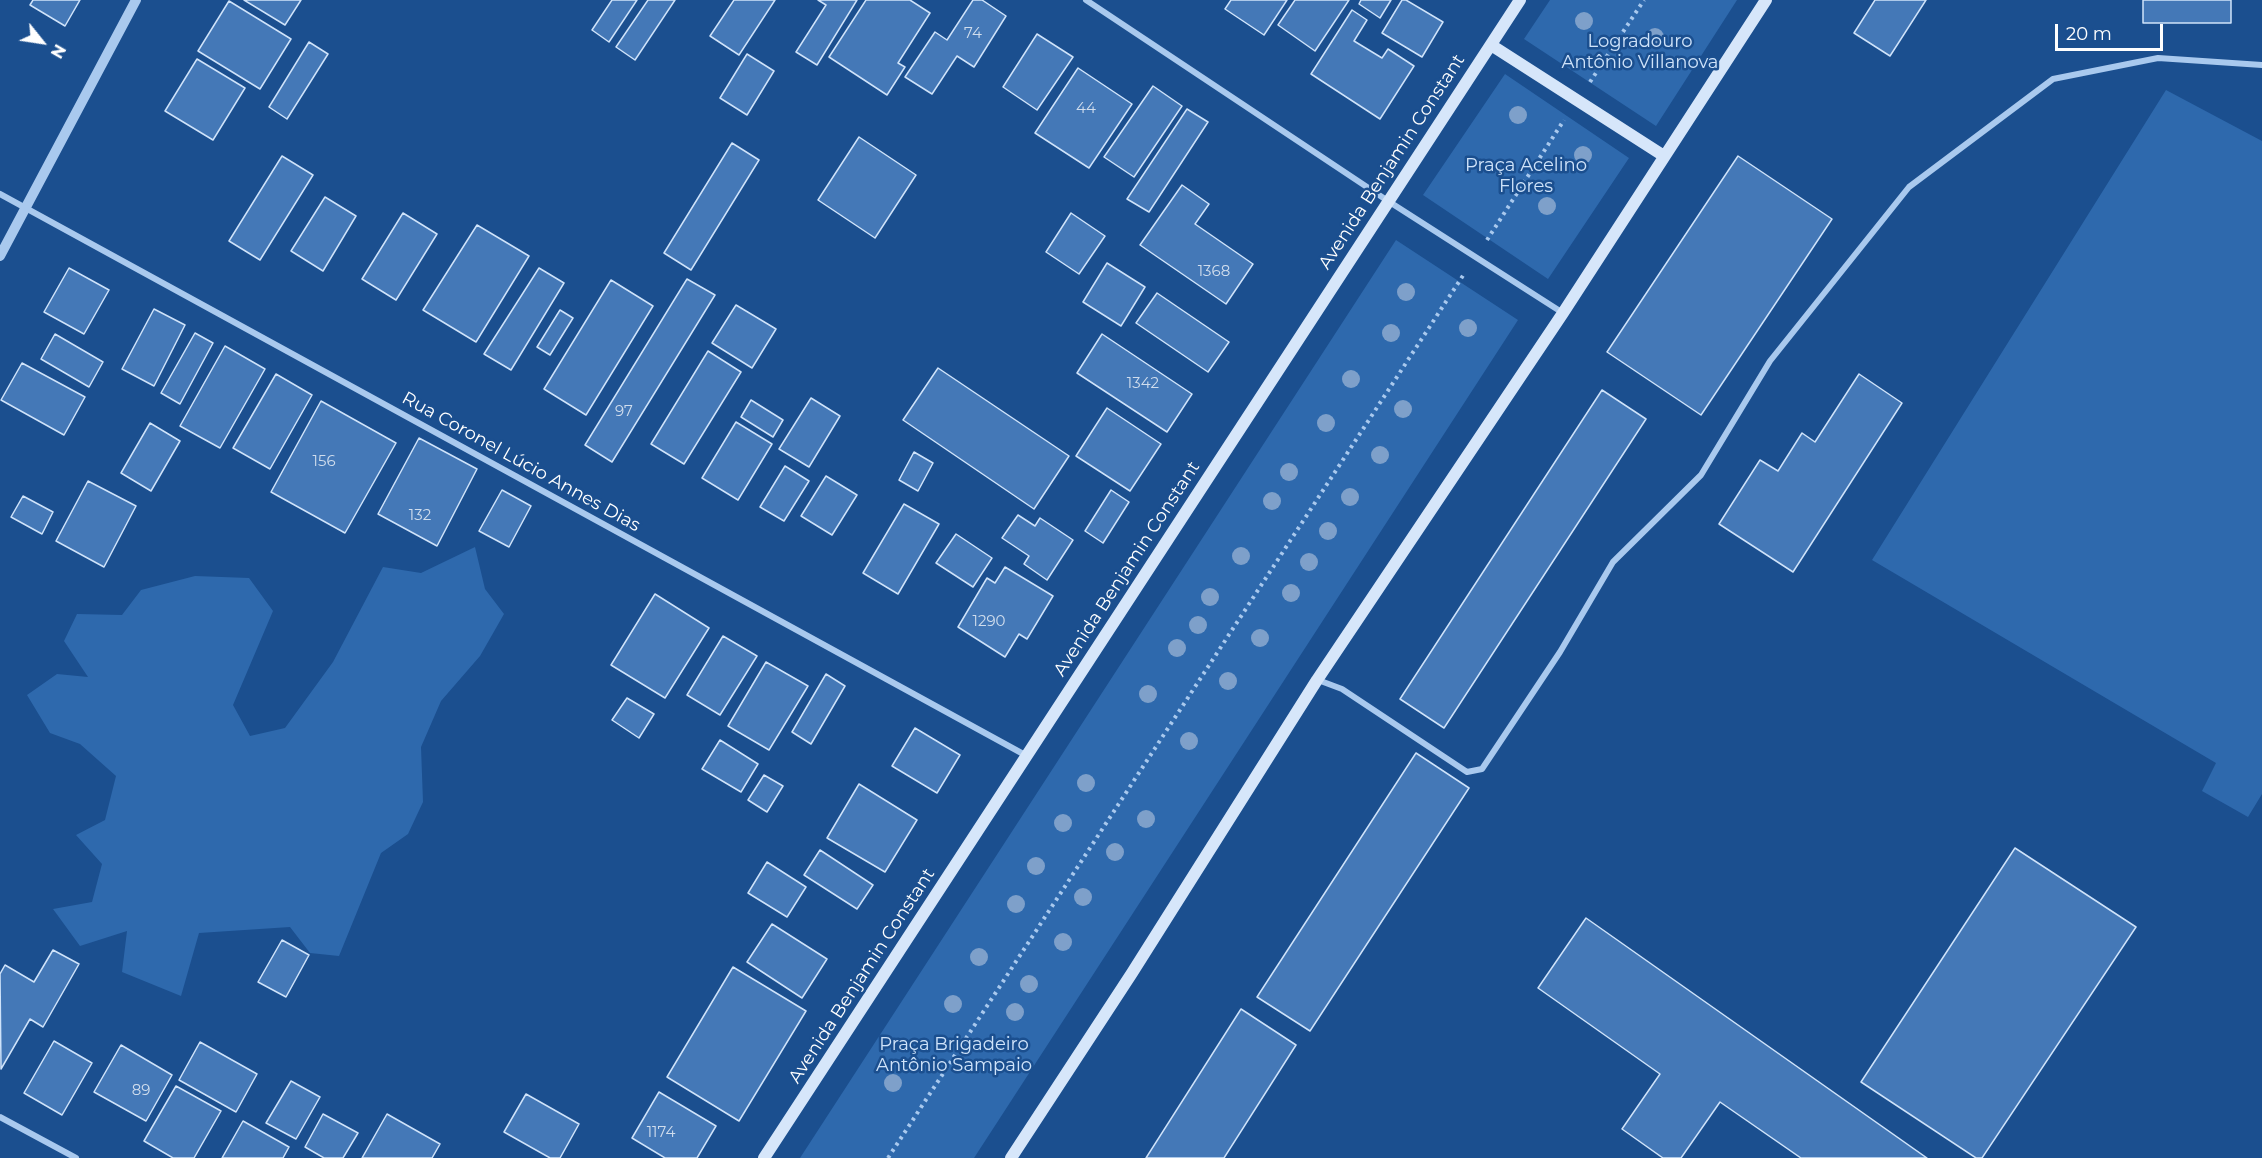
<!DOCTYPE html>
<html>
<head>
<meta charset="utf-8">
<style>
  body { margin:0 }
  #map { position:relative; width:2262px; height:1158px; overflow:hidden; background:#1b4f8f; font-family:Montserrat,sans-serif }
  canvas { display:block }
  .north { position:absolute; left:12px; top:12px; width:60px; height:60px; -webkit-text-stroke:4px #1b4f8f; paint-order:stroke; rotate:120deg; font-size:16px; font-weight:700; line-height:24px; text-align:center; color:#fff }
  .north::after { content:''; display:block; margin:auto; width:21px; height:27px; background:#fff; clip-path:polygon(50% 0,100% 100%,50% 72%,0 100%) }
  .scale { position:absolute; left:2055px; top:24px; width:108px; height:27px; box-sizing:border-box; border:3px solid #fff; border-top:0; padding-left:8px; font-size:18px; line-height:21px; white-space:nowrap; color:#fff; -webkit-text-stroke:4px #1b4f8f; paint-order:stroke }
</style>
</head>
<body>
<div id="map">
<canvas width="2262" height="1158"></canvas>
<div class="north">N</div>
<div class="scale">20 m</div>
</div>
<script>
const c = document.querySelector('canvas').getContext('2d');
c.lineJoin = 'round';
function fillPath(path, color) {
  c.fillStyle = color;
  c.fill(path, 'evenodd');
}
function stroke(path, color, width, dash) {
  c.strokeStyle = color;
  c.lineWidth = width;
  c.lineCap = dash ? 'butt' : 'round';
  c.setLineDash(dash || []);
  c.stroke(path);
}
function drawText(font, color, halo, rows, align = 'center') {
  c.font = font + ' Montserrat,sans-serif';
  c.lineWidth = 5;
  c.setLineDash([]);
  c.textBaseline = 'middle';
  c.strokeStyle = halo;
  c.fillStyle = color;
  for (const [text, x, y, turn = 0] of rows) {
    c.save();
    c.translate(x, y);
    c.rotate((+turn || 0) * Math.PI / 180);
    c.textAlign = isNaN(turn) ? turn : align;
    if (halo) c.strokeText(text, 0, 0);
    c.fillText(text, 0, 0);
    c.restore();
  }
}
const green = new Path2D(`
  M1550,0h187l-81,126 -132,-87z
  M1505,74l124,84 -81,121 -125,-84z
  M2166,90l96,51v653l-14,23 -46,-26 14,-28 -344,-203z
  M1396,240l122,80 -544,838h-174z
  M475,547l10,42 19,25 -24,42 -39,45 -20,46 2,55 -15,32 -27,19 -42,103 -29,-3 -20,-26 -91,6 -18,63 -59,-24 5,-41 -47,15 -27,-37 39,-7 10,-38 -26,-29 29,-15 11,-44 -36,-32 -30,-11 -23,-38 30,-21 31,3 -24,-36 13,-27 45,1 19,-25 54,-14 54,2 24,33 -40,94 17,31 35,-8 48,-66 50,-95 38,6z`);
const building = new Path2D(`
  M33,0h47l-15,26 -35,-21z
  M244,0h57l-16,25z
  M612,0h25l-28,42 -17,-12z
  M648,0h27l-40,60 -19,-13z
  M734,0h41l-36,55 -29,-19z
  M818,0h39l-40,65 -21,-13 30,-47z
  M866,0h44l20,13 -32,50 7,4 -18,28 -58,-38z
  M973,0h9l24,16 -32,51 -17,-11 -25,38 -27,-17 30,-45 12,8z
  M1231,0h56l-23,35 -39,-26z
  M1295,0h54l-34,51 -37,-26z
  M1361,0h30l-11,18 -21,-14z
  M1402,0h4l37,22 -21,35 -40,-24z
  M1875,0h51l-36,56 -36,-23z
  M2143,0h88v23h-88z
  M229,1l62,38 -31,50 -62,-38z
  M1352,10l15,10 -13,21 28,17 6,-9 26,17 -34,53 -69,-45z
  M1037,34l36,23 -36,53 -34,-23z
  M309,42l19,12 -41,65 -18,-12z
  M747,54l27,17 -27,44 -27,-17z
  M197,59l48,29 -32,52 -48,-29z
  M1078,68l54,36 -43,64 -54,-35z
  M1153,86l29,20 -48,71 -30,-20z
  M1187,109l21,13 -59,90 -22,-13z
  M859,137l57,38 -41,63 -57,-38z
  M732,143l27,17 -68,110 -27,-17z
  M282,156l31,19 -53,85 -31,-19z
  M1738,156l94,63 -131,196 -94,-63z
  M1182,185l27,19 -14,20 58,40 -27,40 -86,-59z
  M325,197l31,19 -33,55 -32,-20z
  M403,213l34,21 -41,66 -34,-21z
  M1071,213l34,23 -26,38 -33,-22z
  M477,225l52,31 -53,86 -53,-32z
  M1107,263l38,24 -24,39 -38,-24z
  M69,268l40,22 -25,44 -40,-22z
  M539,268l25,15 -53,87 -27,-16z
  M687,279l28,16 -103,167 -27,-17z
  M611,280l42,26 -67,109 -42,-26z
  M1157,293l72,49 -21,30 -72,-49z
  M736,305l40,24 -24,39 -40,-25z
  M154,309l31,16 -31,61 -32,-17z
  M560,310l13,8 -23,37 -13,-8z
  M195,333l18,10 -33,61 -19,-11z
  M55,334l48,28 -14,25 -48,-28z
  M1102,334l90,60 -25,38 -90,-59z
  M225,346l40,23 -45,79 -40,-22z
  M708,351l33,21 -57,92 -33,-20z
  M22,363l63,34 -21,38 -63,-35z
  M938,368l131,88 -35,53 -131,-89z
  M276,374l36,21 -42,74 -37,-21z
  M1859,374l43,29 -109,169 -74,-48 41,-64 18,11 24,-38 13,9z
  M1602,390l44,29 -202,309 -44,-29z
  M811,398l29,18 -31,51 -30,-18z
  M751,400l32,20 -10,17 -32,-20z
  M321,401l75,42 -51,90 -74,-41z
  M1107,408l54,36 -31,47 -54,-35z
  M736,422l36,22 -34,56 -36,-22z
  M150,423l30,18 -29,50 -30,-18z
  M419,438l58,31 -40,77 -59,-32z
  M914,452l19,11 -15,28 -19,-11z
  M785,466l24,15 -25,40 -24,-14z
  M826,476l31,19 -25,40 -31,-19z
  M88,481l48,25 -32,61 -48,-26z
  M502,490l29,16 -22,41 -30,-16z
  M1111,490l18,12 -26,41 -18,-12z
  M23,496l30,16 -11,22 -31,-17z
  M904,504l35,20 -41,70 -35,-21z
  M1018,515l17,11 5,-8 33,22 -26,40 -23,-16 5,-8 -27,-18z
  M956,534l36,24 -19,29 -37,-24z
  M1005,567l48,29 -26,43 -8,-5 -14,23 -47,-30 29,-49 8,5z
  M655,594l54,34 -44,70 -54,-33z
  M723,636l34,20 -37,59 -33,-20z
  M766,662l42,24 -39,64 -41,-24z
  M826,674l19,12 -34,58 -19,-12z
  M627,698l27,16 -15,24 -27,-18z
  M915,728l45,27 -23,38 -45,-27z
  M720,740l38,24 -17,28 -39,-23z
  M1416,753l53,35 -159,243 -53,-34z
  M764,775l19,11 -16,26 -19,-12z
  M859,784l58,36 -32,52 -58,-34z
  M2015,848l121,79 -154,231h-6l-115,-76z
  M820,850l53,35 -16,24 -53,-34z
  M767,862l39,25 -19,30 -39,-24z
  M1586,918l341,240h-126l-81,-56 -39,56h-18l-41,-29 38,-55 -122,-86z
  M772,924l55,35 -25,39 -55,-36z
  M282,940l27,15 -23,42 -28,-15z
  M53,950l26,14 -36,63 -13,-8 -29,50 -1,-95 5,-9 29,17z
  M733,967l73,44 -67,110 -72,-44z
  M1241,1009l55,36 -72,113h-78z
  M54,1041l38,22 -30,52 -38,-22z
  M200,1042l57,32 -21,38 -57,-32z
  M121,1045l51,30 -26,46 -52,-29z
  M291,1081l29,16 -24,42 -30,-16z
  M176,1086l45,25 -27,47h-21l-29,-17z
  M659,1092l57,34 -19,32h-32l-33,-20z
  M526,1094l53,30 -19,34h-10l-46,-26z
  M323,1114l35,19 -15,25h-19l-19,-11z
  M387,1114l53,30 -8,14h-70z
  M243,1121l46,26 -6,11h-61z`);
const path = new Path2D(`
  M1590,82l54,-82
  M1487,240l77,-120
  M888,1158l576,-884`);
const minor = new Path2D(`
  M1086,0l302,201 175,112
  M0,194l1027,562
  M1318,680l24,9 125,83 15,-3 78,-117 53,-90 88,-87 69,-114 139,-174 144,-108 105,-21 104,7
  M0,1117l76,41`);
const tertiary = new Path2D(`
  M0,256l136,-256`);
const secondary = new Path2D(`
  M1491,45l173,111
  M764,1158l756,-1158
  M1011,1158l121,-185 185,-293 246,-367 203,-313`);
const trees = [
  [1584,21],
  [1655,37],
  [1518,115],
  [1583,155],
  [1547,206],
  [1406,292],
  [1468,328],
  [1391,333],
  [1351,379],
  [1403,409],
  [1326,423],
  [1380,455],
  [1289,472],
  [1350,497],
  [1272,501],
  [1328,531],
  [1241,556],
  [1309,562],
  [1291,593],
  [1210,597],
  [1198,625],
  [1260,638],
  [1177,648],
  [1228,681],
  [1148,694],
  [1189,741],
  [1086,783],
  [1146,819],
  [1063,823],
  [1115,852],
  [1036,866],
  [1083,897],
  [1016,904],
  [1063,942],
  [979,957],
  [1029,984],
  [953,1004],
  [1015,1012],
  [893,1083]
];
const numberNames = [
  ["74",973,34],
  ["44",1086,109],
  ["1368",1214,272],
  ["1342",1143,384],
  ["97",624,412],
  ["156",324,462],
  ["132",420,516],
  ["1290",989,622],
  ["89",141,1091],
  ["1174",661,1133]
];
const parkNames = [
  ["Logradouro",1640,42],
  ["Antônio Villanova",1640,63],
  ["Praça Acelino",1526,166],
  ["Flores",1526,187],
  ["Praça Brigadeiro",954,1045],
  ["Antônio Sampaio",954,1066]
];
const streetNames = [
  ["Avenida Benjamin Constant",1392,162,-57],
  ["Rua Coronel Lúcio Annes Dias",521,462,29],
  ["Avenida Benjamin Constant",1127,569,-57],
  ["Avenida Benjamin Constant",862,976,-57]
];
fillPath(green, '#2e69ad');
fillPath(building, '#4478b7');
stroke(building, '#cfe3fa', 1.5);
stroke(path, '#a9c9ee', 4, [3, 4.5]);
stroke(minor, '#a9c9ee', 6);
stroke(tertiary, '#a9c9ee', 10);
stroke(secondary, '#d6e6fa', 12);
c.fillStyle = '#7ea0ca';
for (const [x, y] of trees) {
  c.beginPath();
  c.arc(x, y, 9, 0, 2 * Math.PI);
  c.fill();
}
drawText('15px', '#d0dded', null, numberNames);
drawText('18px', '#cfe3fa', '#1b4f8f', parkNames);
drawText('18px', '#fff', '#1b4f8f', streetNames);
</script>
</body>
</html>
